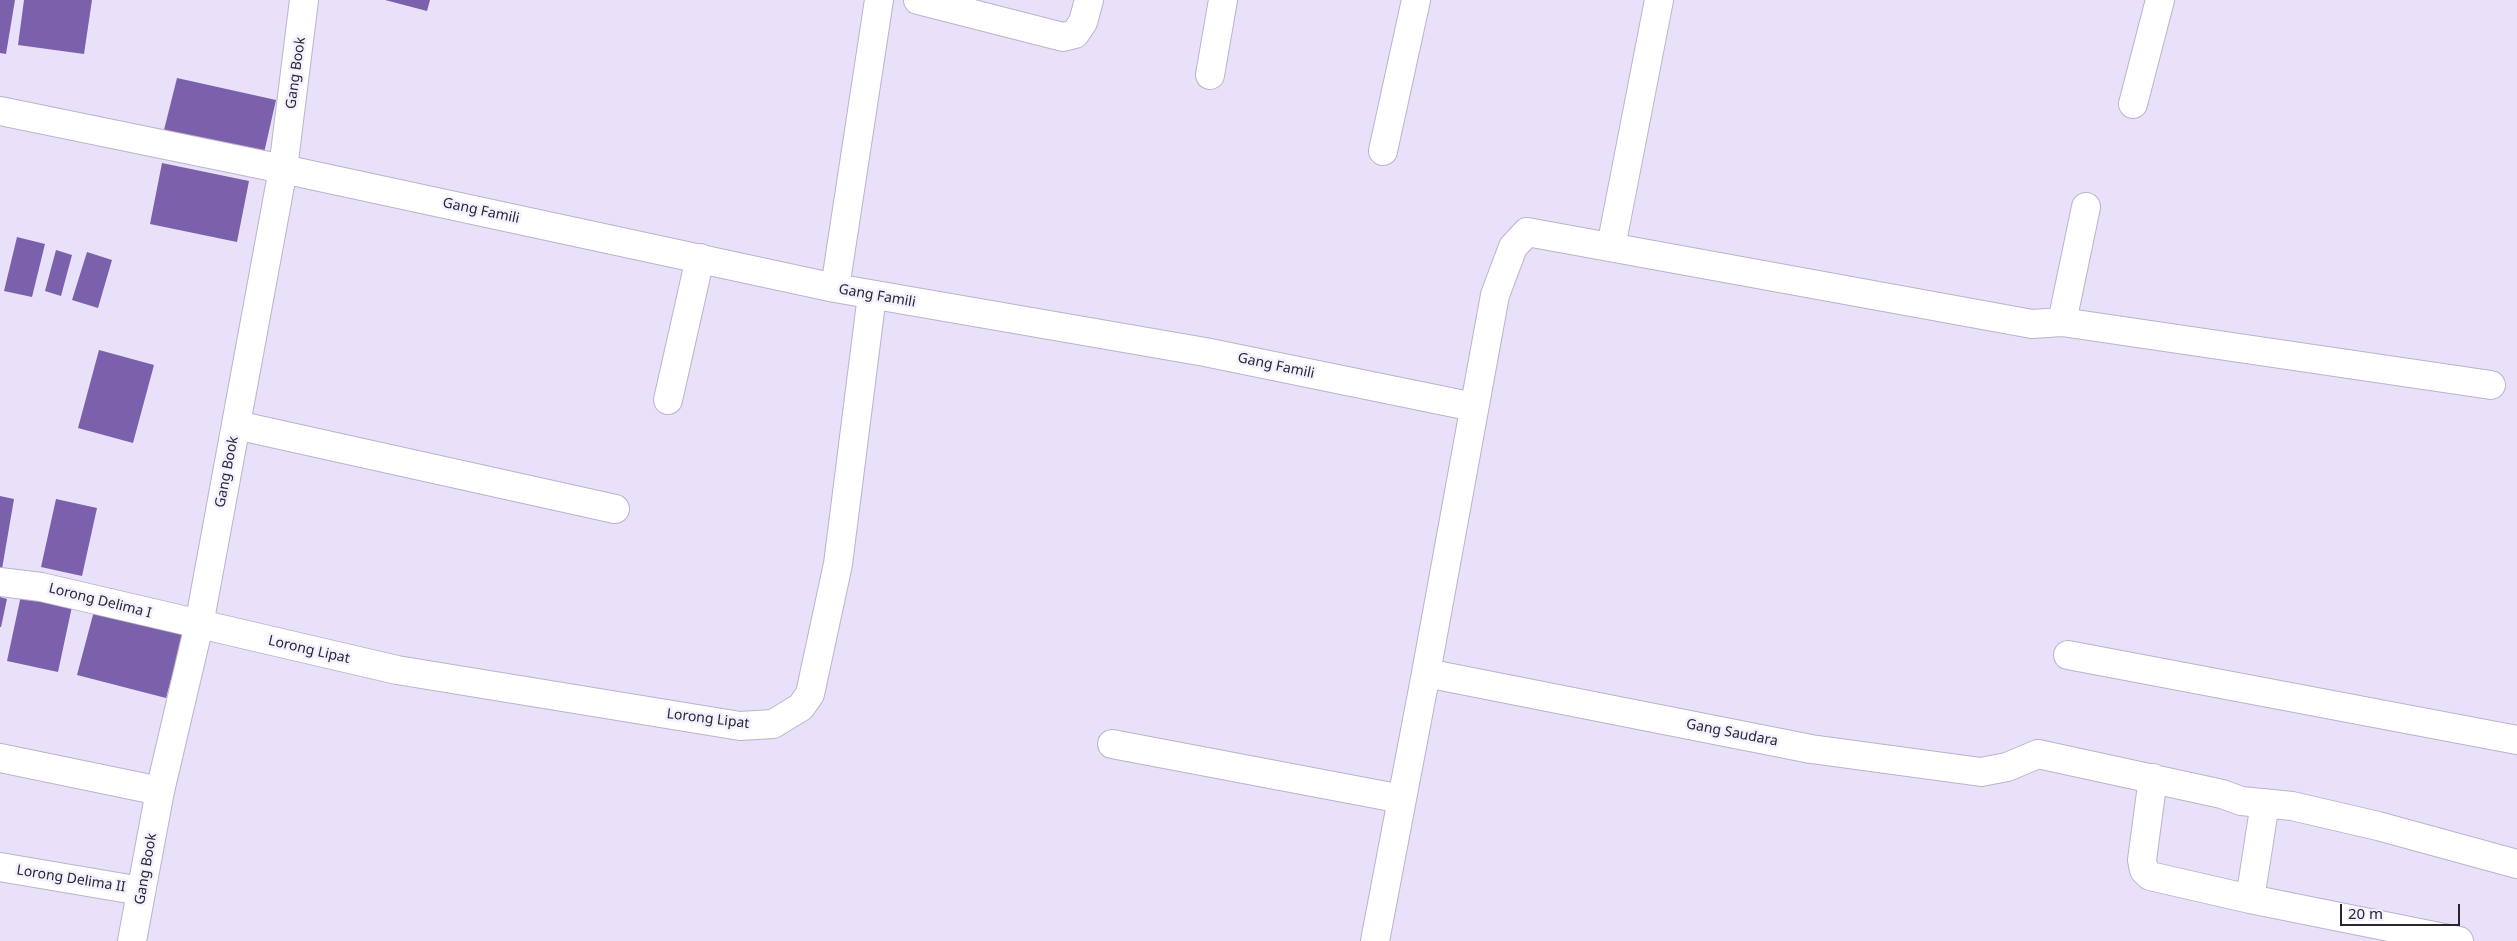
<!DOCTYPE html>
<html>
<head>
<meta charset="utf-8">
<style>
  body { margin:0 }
  #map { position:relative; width:2517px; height:941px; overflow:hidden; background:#e8e1f9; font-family:"Noto Sans",sans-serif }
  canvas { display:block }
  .scale { position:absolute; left:2340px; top:904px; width:120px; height:22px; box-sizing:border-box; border:2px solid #292630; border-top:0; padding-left:6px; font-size:15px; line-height:18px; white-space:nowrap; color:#292630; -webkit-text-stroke:4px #f4f0ff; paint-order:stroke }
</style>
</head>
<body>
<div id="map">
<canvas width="2517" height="941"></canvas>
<div class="scale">20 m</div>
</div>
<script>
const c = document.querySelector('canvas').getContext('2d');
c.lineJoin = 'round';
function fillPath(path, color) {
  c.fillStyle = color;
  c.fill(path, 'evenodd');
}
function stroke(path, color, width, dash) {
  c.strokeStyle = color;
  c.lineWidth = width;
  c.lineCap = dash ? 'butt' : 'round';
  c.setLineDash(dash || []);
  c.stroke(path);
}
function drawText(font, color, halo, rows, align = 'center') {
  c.font = font + ' "Noto Sans",sans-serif';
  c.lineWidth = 5;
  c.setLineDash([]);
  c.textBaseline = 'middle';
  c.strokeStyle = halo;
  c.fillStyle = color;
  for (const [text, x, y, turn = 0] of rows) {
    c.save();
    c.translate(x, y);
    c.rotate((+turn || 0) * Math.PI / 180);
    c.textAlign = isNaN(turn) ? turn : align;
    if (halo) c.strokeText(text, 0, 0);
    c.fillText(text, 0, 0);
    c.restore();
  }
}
const building = new Path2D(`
  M0,0h15l-9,54 -6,-1z
  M24,0h68l-8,54 -66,-9z
  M385,0h45l-3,11z
  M177,78l99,22 -12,53 -100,-23z
  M162,163l87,18 -12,61 -87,-18z
  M17,237l28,7 -13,53 -28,-6z
  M56,250l16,5 -11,41 -16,-5z
  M87,252l25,8 -14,48 -26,-8z
  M99,350l55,15 -21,78 -55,-15z
  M0,496l14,3 -12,70h-2z
  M56,499l41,9 -15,68 -41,-9z
  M23,586l51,11 -16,75 -51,-11z
  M0,597l7,2 -6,28h-1z
  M94,611l89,24 -17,63 -89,-23z`);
const minor = new Path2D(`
  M918,0l145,37 12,-3 8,-12 6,-22
  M1210,75l13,-75
  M2133,104l27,-104
  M0,111l283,58 552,119 370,64 269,55
  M1383,151l33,-151
  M1611,247l48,-247
  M835,288l44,-288
  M2062,322l24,-115
  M668,400l32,-142
  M236,425l379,84
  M0,582l41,5 356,83 343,56 33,-2 28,-17 9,-13 28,-130 34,-269
  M2068,655l449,85
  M1426,673l385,76 170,23 26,-5 31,-13 184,40 19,7 51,5 86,20 139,38
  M1112,744l290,55
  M0,758l160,33
  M2153,778l-11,82 2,10 6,6 100,23 209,42
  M0,867l141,24
  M2250,899l15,-96
  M132,941l28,-150 39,-166 84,-456 21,-169
  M1375,941l51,-268 69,-378 18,-48 14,-15 505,92 30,-2 429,63`);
const streetNames = [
  ["Gang Book",296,73,-82],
  ["Gang Famili",481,211,12],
  ["Gang Famili",877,296,10],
  ["Gang Famili",1276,366,12],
  ["Gang Book",227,472,-79],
  ["Lorong Delima I",100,601,14],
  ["Lorong Lipat",309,650,13],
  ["Lorong Lipat",708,719,7],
  ["Gang Saudara",1732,733,11],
  ["Gang Book",146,869,-80],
  ["Lorong Delima II",71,879,9]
];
fillPath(building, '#7b60ab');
stroke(minor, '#bab3cb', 30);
stroke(minor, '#fff', 28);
drawText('14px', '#292630', '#f4f0ff', streetNames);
</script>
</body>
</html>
